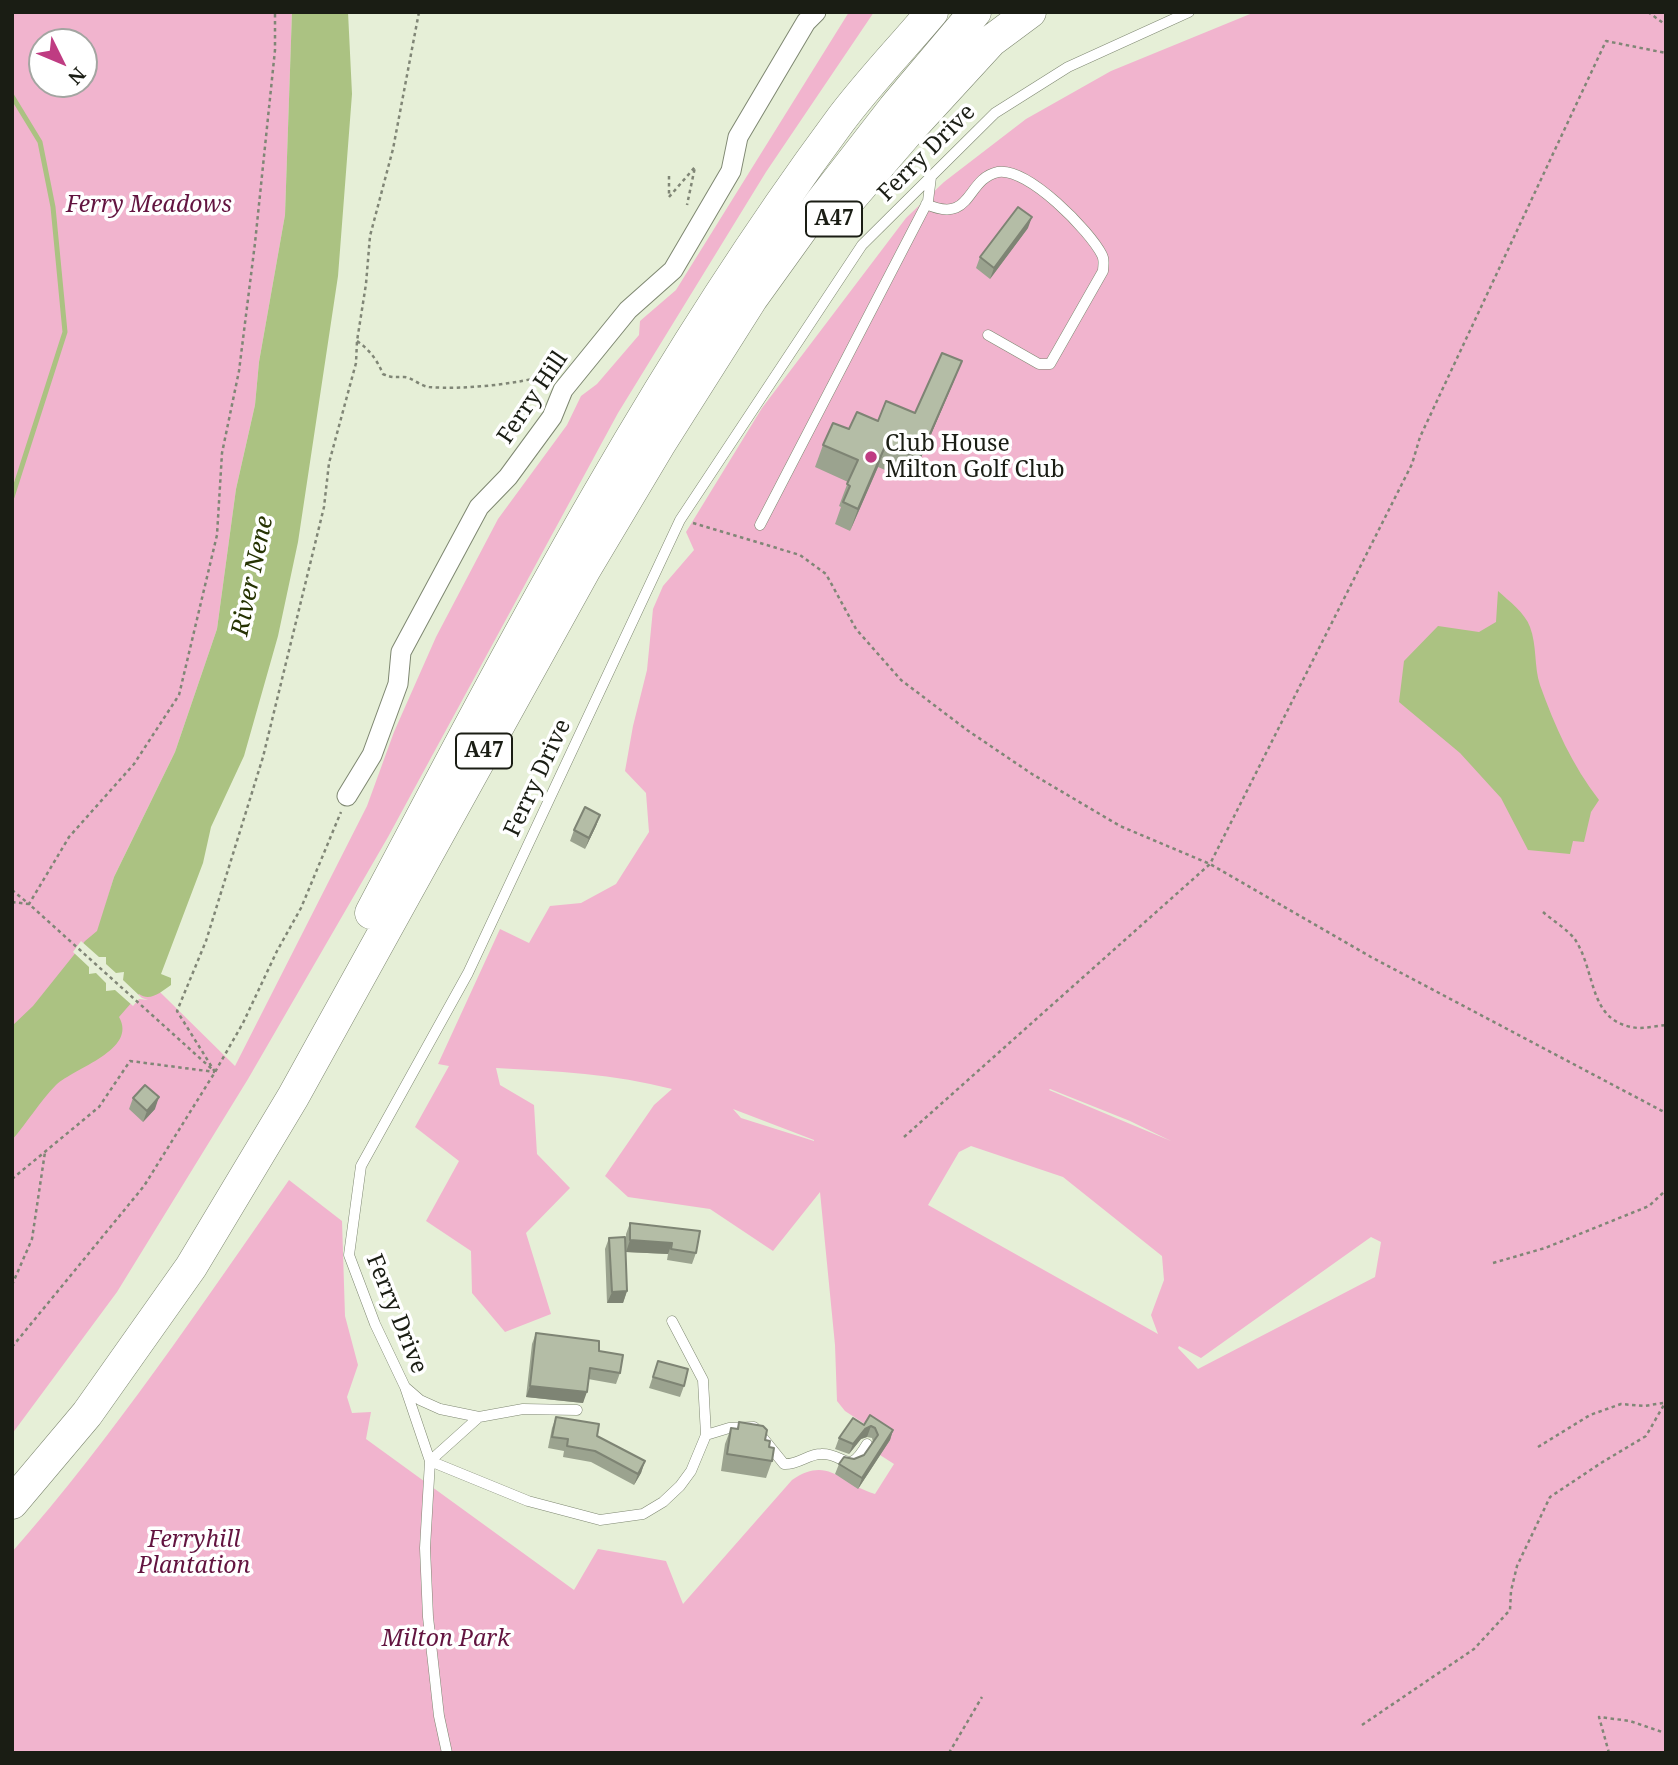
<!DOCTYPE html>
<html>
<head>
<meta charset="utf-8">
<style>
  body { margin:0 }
  #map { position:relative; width:1678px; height:1765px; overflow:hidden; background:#e6efd7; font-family:"Noto Serif",serif }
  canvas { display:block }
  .frame { position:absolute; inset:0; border:14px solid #1a1d14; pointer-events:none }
  .north { position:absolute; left:28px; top:28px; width:70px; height:70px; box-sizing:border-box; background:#fff; border:2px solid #a3a5a1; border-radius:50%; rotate:133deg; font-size:19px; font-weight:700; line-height:28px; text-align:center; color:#1a1d14 }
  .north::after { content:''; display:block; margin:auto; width:24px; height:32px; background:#bf3c82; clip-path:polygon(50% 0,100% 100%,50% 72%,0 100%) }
</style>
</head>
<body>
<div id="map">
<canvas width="1678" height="1765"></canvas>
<div class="frame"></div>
<div class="north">N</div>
</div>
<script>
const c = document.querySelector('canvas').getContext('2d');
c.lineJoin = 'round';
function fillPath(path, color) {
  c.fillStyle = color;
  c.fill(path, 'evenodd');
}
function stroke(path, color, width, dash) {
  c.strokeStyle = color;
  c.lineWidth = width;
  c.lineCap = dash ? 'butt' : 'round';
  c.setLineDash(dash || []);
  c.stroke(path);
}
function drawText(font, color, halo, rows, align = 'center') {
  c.font = font + ' "Noto Serif",serif';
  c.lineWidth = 7;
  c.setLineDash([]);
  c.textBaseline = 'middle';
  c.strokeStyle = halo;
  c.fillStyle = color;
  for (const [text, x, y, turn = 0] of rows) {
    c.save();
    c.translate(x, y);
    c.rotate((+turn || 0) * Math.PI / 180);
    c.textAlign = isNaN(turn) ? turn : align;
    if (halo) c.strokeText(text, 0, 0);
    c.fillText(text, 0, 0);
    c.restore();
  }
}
const green = new Path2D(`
  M12,12h280l-7,203 -26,147 -4,43 -19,84 -19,140 -42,123 -61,125 -16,54 137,135 132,-260 27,-74 42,-95 62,-118 69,-94 14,-29 16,-12 42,-49 1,-14 36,-31 173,-278h25l-108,160 -148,241 -230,424 -140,242 -131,213 -105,142zM42,42h42v42h-42z
  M1255,12h411v1741h-1654v-201c102,-116 189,-246 277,-372l53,41 3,95 13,49 -11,32 5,16 19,-1 -5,27 208,151 24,-41 68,12 17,43 109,-124c37,-25 48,4 83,14l19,-30 -14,-9 9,-15 -44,-29 -8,-10 -2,-56 -15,-153 -47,59 -63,-42 -82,-12 -23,-21 49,-71 18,-16c-58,-15 -116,-18 -176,-21l4,17 34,20 3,49 33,34 -44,45 25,81 -46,18 -33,-39 -1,-42 -45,-30 33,-60 -44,-34 34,-61 -11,-2 62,-135 29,14 21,-37 31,-3 35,-19 33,-52 -3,-39 -21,-22 8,-45 14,-56 6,-61 10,-23 31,-36 -8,-18 76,-124 144,-190 38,-36 82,-63 85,-48zM1050,1089l80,32 41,20 -122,-51zM733,1109l81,31v1l-73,-23zM971,1146l92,31 99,79 2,24 -13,35 7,19 -230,-129 31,-53zM1371,1237l10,5 -6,35 -177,92 -20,-21 1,-2 22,12z`);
const water = new Path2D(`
  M292,12h56l4,82 -14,182 -40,266 -20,94 -34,120 -33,71 -8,36 -42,111 10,4v7c-10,7 -21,17 -32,9l-20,23c19,33 -45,51 -63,68 -16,16 -29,38 -44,55v-114l21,-20 52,-65 12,-10 17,-54 61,-125 42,-123 19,-140 19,-84 4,-43 26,-147z
  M1498,591c11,10 27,22 32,36 7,18 4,40 10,58 15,42 32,80 59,115l-8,12 -7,30 -11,-1 -3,13 -42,-4 -27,-52 -41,-45 -61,-51 5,-41 34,-35 41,6 17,-10z`);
const pier = new Path2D(`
  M81,941l18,16h7v7l10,9 8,-1 -1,8 19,18 6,2 -9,-1 -6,7 -18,-16 -9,1v-8l-10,-10 -7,1v-7l-16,-15z`);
const stream = new Path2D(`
  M12,96l28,46 13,65 12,125 -53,165`);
const path = new Path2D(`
  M1648,12l18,13
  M669,176v21l26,-30 -8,38
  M357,341c13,9 20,19 26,33 9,4 12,3 21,3 8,0 16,9 25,10 34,3 90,-3 123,-13
  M693,523l107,32 26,19 30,55 45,51 66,50 65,44 88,52 90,38 161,93 295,156
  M12,890l17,14 40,-67 65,-73 45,-69 38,-160 5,-82 17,-82 16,-128 20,-193v-38
  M12,902l17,2 184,166
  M1543,912c10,9 26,18 33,29 21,34 12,82 62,87 9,0 19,-2 28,-3
  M215,1072l-38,-61 29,-70 57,-184 61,-250 5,-44 27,-100 1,-22 9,-57 4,-48 23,-87 26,-137
  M904,1137l306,-273 202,-400 8,-27 186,-396 60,12
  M12,1179l87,-72 31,-46 85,11
  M1493,1263l52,-15 104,-42 17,-16
  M12,1285l20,-46 13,-87
  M12,1347l132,-161 71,-114 28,-49 34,-72 24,-43 40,-96
  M1538,1447l52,-32 31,-11 23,2 19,-3
  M1362,1725l112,-76 36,-39 1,-19 6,-25 33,-69 51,-34 45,-27 19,-33
  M949,1753l33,-56
  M1609,1753l-10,-36 31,4 32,11`);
const service = new Path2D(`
  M926,204c47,21 39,-25 72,-32 30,-5 92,59 104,83 3,6 1,11 1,16l-53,93h-11l-51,-29
  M760,525l168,-324 3,-24
  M405,1387l15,13 20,9 39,8 44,-8 54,1
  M479,1417l-49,44 98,40 72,19 43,-6 20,-12 17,-16 11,-15 15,-36 -3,-55 -31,-59
  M706,1435l23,-7 25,-1 30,37c14,1 24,-10 37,-10 25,-1 26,24 46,-10
  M447,1753l-8,-37 -11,-99 -3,-69 5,-87 -25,-74 -30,-63 -26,-69 12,-89 107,-193 212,-453 182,-275 133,-132 73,-46 121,-55`);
const minor = new Path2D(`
  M347,796l25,-41 26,-71 3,-32 78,-145 29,-30 44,-60 11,-27 65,-80 45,-40 58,-99 7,-34 68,-115 10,-10`);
const trunk = new Path2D(`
  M838,213l74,-86 79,-86 39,-29
  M371,913c143,-271 285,-544 468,-791 28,-38 62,-73 93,-110
  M12,1503l75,-89 104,-147 102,-170 292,-528 74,-124 93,-147 69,-96 73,-94 81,-96`);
const wall = new Path2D(`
  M1028,228l-38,51 -14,-11 4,-11z
  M962,361l-9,22 -42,98 -33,-14 -28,64 -15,-7 6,-17 -2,-1 9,-24 -33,-15 8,-22 26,-16 29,-8 37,-8z
  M600,815l-4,11 -11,23 -15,-8 4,-11z
  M133,1098l22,11 -12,13 -14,-13z
  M630,1223l66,30 -4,11 -25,-4 1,-6 -42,-2v-18z
  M609,1238l18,53 -4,12h-16l-2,-54z
  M536,1333l63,18 21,22 -4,11 -28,-5 -5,24 -57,-6 6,-53z
  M658,1361l26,25 -4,11 -31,-9z
  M556,1417l41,19 48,25 -4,12 -7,12 -43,-23 -28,-5 1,-6 -16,-3 4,-20z
  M739,1422l26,18 4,7 3,14 -6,17 -45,-7 4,-27 6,-16 6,1z
  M864,1425l29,5 -3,10 -32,49 -23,-15 4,-10 25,-9 9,-13 -1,-4 -5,-1 -6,2 -12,15 -14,-5 4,-11z`);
const shadedWall = new Path2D(`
  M1032,217l-4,11 -38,51 4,-11z
  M962,361l-9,22 -42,98 8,-22z
  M886,444l-8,23 -28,64 8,-22z
  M600,815l-4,11 -11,23 4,-11z
  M159,1097l-4,12 -12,13 4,-11z
  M630,1240l42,3 -4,11 -42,-2z
  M627,1291l-4,12h-16l5,-11z
  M530,1386l57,6 -4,11 -57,-6z
  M871,1426l-4,11 -6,2 -12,15 4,-10 12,-15z
  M893,1430l-3,10 -32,49 4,-11z
  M645,1461l-4,12 -7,12 4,-11z`);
const building = new Path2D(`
  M1018,207l14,10 -38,51 -14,-11z
  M942,353l20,8 -43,98 -33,-15 -28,65 -15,-7 7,-16 -3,-2 11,-24 -35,-15 10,-22 16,6 8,-17 21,9 8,-20 29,12z
  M585,807l15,8 -11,23 -15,-8z
  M145,1085l14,12 -12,14 -14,-13z
  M630,1223l70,8 -4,22 -25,-4 1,-6 -42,-3z
  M625,1237l2,54 -15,1 -3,-54z
  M536,1333l63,8v10l24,4 -3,18 -30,-5 -3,24 -57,-6z
  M658,1361l30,8 -4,17 -31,-9z
  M870,1415l23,15 -31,48 -23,-14 5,-7 10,2 10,-4 14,-20 -3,-7 -4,-2 -6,3 -12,15 -14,-6 14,-20 11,7z
  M556,1417l43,7 -2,12 48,25 -7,13 -43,-23 -28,-5 1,-7 -16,-2z
  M739,1422l24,4 4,4 -2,10 5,1 -1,6 5,1 -2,13 -45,-7 4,-26 7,1z`);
const markers = [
  [871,457,7,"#bf3c82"]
];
const shields = [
  [834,219,56],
  [484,751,56]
];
const shieldNames = [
  ["A47",834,219],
  ["A47",484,751]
];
const streetNames = [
  ["Ferry Drive",927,153,-45],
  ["Ferry Hill",533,398,-56],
  ["Ferry Drive",538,778,-65],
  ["Ferry Drive",396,1314,68]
];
const parkNames = [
  ["Ferry Meadows",149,205],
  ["Ferryhill",194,1540],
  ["Plantation",194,1566],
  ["Milton Park",446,1639]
];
const poiNames = [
  ["Club House",885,444],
  ["Milton Golf Club",885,470]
];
const waterNames = [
  ["River Nene",253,576,-78]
];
fillPath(green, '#f1b4ce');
fillPath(water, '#abc282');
fillPath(pier, '#e6efd7');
stroke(stream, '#abc282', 5);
stroke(service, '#7e8771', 11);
stroke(minor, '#7e8771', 21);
stroke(trunk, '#7e8771', 33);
stroke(path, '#808676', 2.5, [3.5, 3.5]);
stroke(service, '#fff', 10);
stroke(minor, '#fff', 19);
stroke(trunk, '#fff', 32);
fillPath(wall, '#9ba38f');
fillPath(shadedWall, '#7e8474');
fillPath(building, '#b4bda6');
stroke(building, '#7e8474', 2);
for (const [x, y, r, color] of markers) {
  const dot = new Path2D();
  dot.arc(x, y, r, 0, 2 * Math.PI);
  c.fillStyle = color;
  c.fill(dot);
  stroke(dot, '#fff', 2.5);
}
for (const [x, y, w] of shields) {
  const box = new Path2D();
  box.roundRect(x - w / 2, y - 17.5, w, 35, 5);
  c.fillStyle = '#fff';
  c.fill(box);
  stroke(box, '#1a1d14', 2);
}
drawText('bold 21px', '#1a1d14', null, shieldNames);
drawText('23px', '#1a1d14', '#fff', streetNames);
drawText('italic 23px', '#631440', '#fff', parkNames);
drawText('23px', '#1a1d14', '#fff', poiNames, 'left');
drawText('italic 24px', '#263303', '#fff', waterNames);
</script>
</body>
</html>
